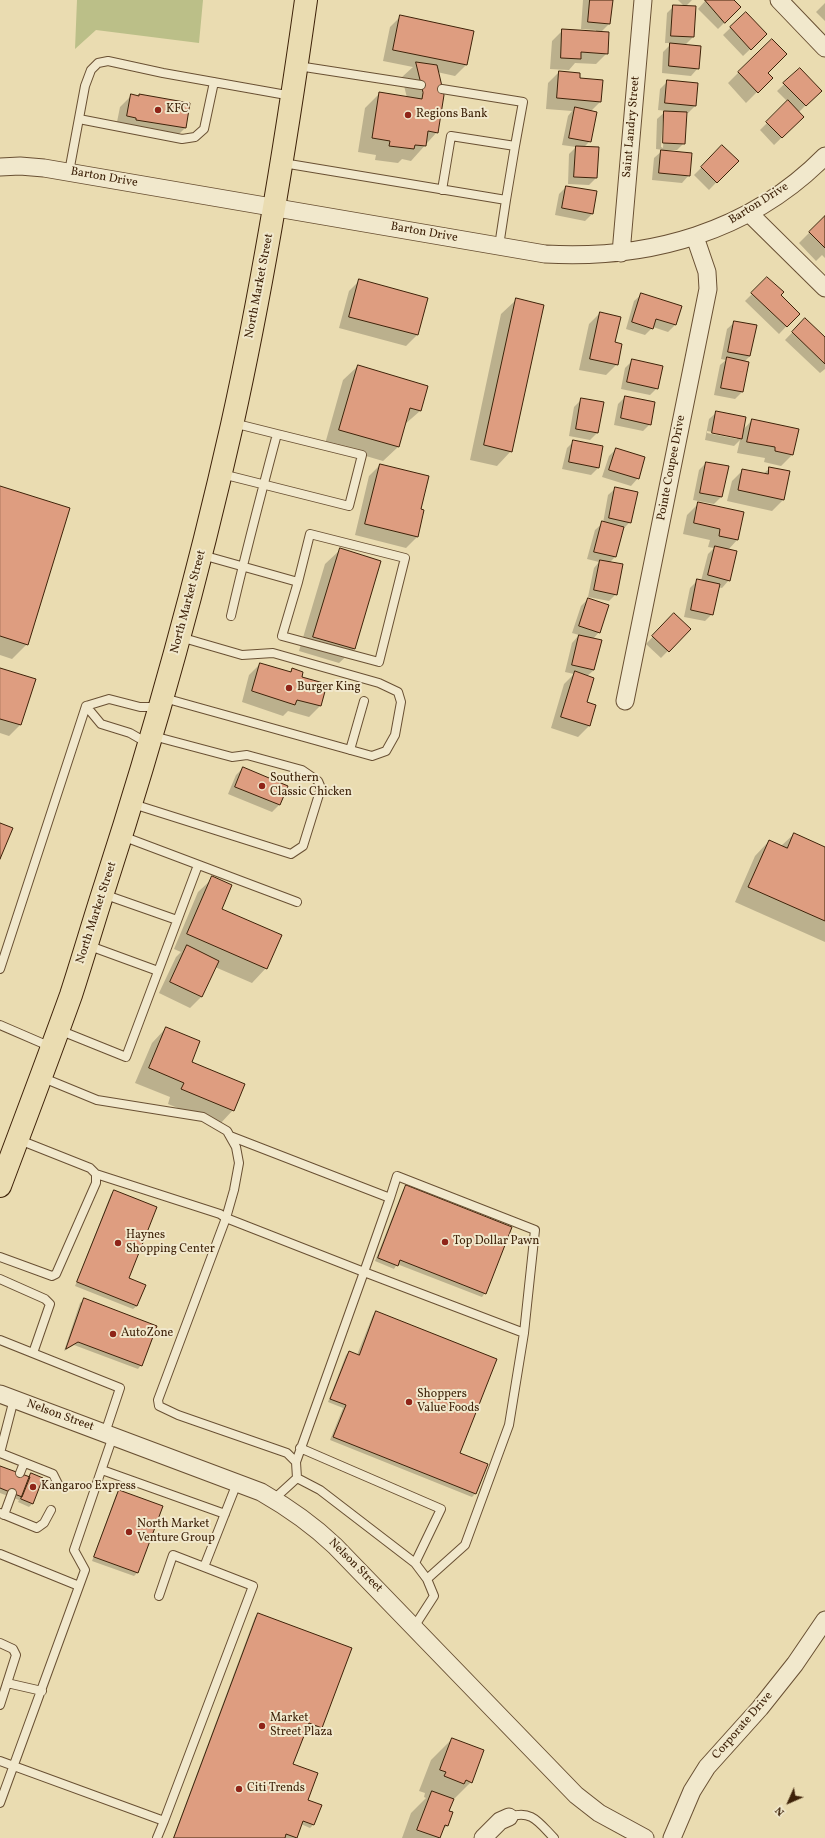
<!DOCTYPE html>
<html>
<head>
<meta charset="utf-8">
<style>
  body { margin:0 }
  #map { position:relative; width:825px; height:1838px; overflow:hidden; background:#eadcb1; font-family:Vollkorn,serif }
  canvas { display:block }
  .north { position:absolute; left:769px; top:1782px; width:40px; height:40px; -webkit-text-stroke:3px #f1e8cc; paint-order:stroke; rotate:225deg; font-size:11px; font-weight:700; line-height:16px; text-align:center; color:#3e2209 }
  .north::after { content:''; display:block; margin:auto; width:14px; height:18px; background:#3e2209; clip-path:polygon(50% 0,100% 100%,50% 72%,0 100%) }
</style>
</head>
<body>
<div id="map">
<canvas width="825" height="1838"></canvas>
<div class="north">N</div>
</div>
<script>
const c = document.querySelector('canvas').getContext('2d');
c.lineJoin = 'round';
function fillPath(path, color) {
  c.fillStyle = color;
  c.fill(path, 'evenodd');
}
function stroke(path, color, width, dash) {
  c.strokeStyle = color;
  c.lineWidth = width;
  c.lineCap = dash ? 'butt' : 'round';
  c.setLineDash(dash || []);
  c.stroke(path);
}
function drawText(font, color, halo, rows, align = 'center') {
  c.font = font + ' Vollkorn,serif';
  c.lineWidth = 4;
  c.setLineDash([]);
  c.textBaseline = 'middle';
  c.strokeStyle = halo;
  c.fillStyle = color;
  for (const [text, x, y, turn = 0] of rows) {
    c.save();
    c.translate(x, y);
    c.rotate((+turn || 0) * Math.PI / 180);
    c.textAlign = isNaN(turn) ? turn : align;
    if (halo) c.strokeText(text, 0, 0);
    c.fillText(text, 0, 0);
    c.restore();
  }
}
const green = new Path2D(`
  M77,0h126l-4,43 -103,-13 -21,19z`);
const shadow = new Path2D(`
  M583,0h29l-3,24 -8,8 6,21 -11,11 -21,-1 -6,7 -19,-1 2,-28 11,-11 33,2v-2l-15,-1z
  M678,0h14l-7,7 8,30 -9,9 14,22 -7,8 -29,-3 1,-21 9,-9h-7l2,-30 7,-7 11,1z
  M706,0h27l7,7 -22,22 -20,-20z
  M825,3v18l-9,-9z
  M746,13l20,21 -23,22 -20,-21z
  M401,16l65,49 -11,11 -18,-4v60l-26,29 -9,-2 -4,4 -23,-3 1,-5 -18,-3 7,-44 15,-15 27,5 -5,-21 11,-10 -30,-6 7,-34z
  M800,69l20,22 -21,21 4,5 -29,28 -14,-15 28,-28 -11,-11z
  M559,72l20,7 21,23 -9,9 -1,30 -6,6 12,31 -7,7 -21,-1 1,-30 7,-7 -14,-2 6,-29 4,-5 -26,-2 2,-26z
  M739,72l28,1 4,5 -25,25 -18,-20z
  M668,81l29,3 -2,22 -7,7h-2l-2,30 -7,7h-11v2l23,23 -7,8 -30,-3 2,-22 9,-8 -7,-1 1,-30 9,-8 -8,-1 2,-21zM663,118h2l-2,30 -2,-1z
  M139,95l50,9 -4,24 -11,11 -58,-12 4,-20 11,-11 7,1z
  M722,147l15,14 -28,29 -15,-15z
  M566,187l30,5 -4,22 -7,7 -30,-6 4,-21z
  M825,217v41l-3,-3 -6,6 -17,-18z
  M768,278l11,17 19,19 -19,20 -34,-33z
  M360,280l67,19 -10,36 -11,11 -67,-18 10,-37z
  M642,294l33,31 -7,7 -15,-5 -8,8 -19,-6 8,-28z
  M516,300l-5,151 -14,15 -27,-6 31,-146z
  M600,313l17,51 -11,11 -27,-5 10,-46z
  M805,319l20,19v31l-5,4 -35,-33z
  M735,322l15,34 -6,6 4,1 -6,29 -7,7 -21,-4 6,-30 6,-5 -5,-1 6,-30z
  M633,360l24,28 -7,7 -29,-6 4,-21z
  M358,366l62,45 -16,14 -6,22 -15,14 -58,-17 18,-64z
  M625,397l25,27 -7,7 -29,-6 4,-21z
  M582,399l15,34 -7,7 -21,-4 5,-29z
  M717,412l26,18 9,-10 40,35 -11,11 -17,-4 1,-4 -28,-5 3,-13 -6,6 -29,-6 4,-21zM707,431l30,6v2l-30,-6z
  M574,441l24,27 -7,7 -29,-6 5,-21z
  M616,449l22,29 -7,8 -29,-9 7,-21z
  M706,463l16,33 -8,8 -21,-4 6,-30z
  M380,465l37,72 -11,11 -51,-13 14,-59z
  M770,468l19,4 -6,28 -11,11 -45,-10 5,-20 11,-11 20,4z
  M0,487l27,157 -15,15 -12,-4z
  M616,488l14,34 -8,8 -7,27 -5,5 6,32 -7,7 -21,-4 6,-29 5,-6 -12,-3 8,-29 8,-7 5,-28z
  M698,504l39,36 -9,10 1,30 -7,8 -4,-1 -6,27 -7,7 -21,-4 6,-29 8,-8 3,1 7,-27 6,-6 -6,-1 2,-7 -27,-6 4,-19z
  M340,550l14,99 -15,14 -40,-12 26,-87z
  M588,599l11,33 -6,7 1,31 -7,6 -1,27 3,23 -11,11 -27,-9 13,-44 10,-10 -9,-2 7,-29 7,-8 -7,-2 9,-27z
  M674,614l15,15 -28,29 -15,-14z
  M260,664l29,8 3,-2 9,8 25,7 -6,21 -11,11 -21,-6 -5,5 -41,-14 7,-27z
  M0,669l34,11 -14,45 -11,11 -9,-3z
  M243,768l36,37 -7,7 -44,-18 8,-19z
  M794,834l31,14v94l-90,-40 20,-46 14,-15 12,5z
  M213,878l7,31 46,59 -14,15 -37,-16 -14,30 -11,11 -31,-15 17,-36 5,-5 -7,-3 24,-57z
  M166,1028l24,35 43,47 -14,15 -51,-21 2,-7 -35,-14 17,-40z
  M406,1187l79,106 -3,4 -85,-33 -3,5 -19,-8 28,-71z
  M114,1191l14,88 16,7 -7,20 -4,3 -58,-23 36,-92z
  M84,1300l57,65 -3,4 -64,-24 -10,6 16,-48z
  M376,1312l83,142 17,39 -4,4 -142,-57 13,-32 -15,-6 18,-47 3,-3 8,3 16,-40z
  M0,1467l28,10 3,-3 2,29 -4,4 -11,-5 1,-2 -19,-7z
  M119,1491l42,16 -24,66 -3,3 -42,-15 24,-66z
  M258,1614l63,114 -3,3 -12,-5 -14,39 21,60 -3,3 -9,-4 -6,14h-122l82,-221z
  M452,1739l19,43 -19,19 -4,11 4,1 -5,13 -6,5 -3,7h-36l9,-25 15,-15 -2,-1 1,-4 -6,-2 12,-31z`);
const building = new Path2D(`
  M590,0h23l-3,24 -22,-2z
  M705,0h29l7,7 -16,16z
  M673,5l23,1 -2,31 -23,-1z
  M746,12l21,22 -16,16 -21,-23z
  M400,15l74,16 -7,34 -74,-15z
  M562,29l47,3 -1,22 -27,-2v7l-20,-1z
  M772,39l15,15 -19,19 5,5 -15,15 -20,-21z
  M670,43l31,3 -2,23 -30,-3z
  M416,62l21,3 7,30 -6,38 -10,-2 -2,15 -11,-1 -1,4 -25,-3 1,-5 -18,-3 7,-46 43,7 1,-6z
  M800,68l22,23 -16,15 -23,-23z
  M559,71l21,2v5l23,2 -2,22 -44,-4z
  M667,80l31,3 -2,23 -31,-3z
  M131,94l8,2v-2l51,9 -4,25 -50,-8v-2l-9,-2z
  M788,100l16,17 -22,21 -16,-16z
  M575,107l22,5 -6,30 -22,-4z
  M664,111l23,1 -2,32 -22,-1z
  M722,145l17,16 -22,22 -16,-16z
  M576,146l23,1 -2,31 -23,-1z
  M661,150l31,3 -2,23 -31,-3z
  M566,186l31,5 -4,23 -31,-6z
  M825,216v32l-16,-16z
  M767,277l17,15 -3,3 19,19 -13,13 -36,-34z
  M359,279l69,19 -10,37 -69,-18z
  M641,293l41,13 -6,19 -20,-6 -3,10 -21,-7z
  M516,298l28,7 -32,147 -28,-7z
  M600,312l21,5 -6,25 7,2 -4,21 -28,-6z
  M805,318l20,19v27l-33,-32z
  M734,321l23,4 -7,31 -22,-4z
  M727,357l22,5 -6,30 -22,-4z
  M632,359l31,7 -5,23 -31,-7z
  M358,365l70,21 -7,25 -11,-3 -11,39 -60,-17z
  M625,396l30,6 -4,23 -30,-7z
  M581,398l23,4 -6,31 -22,-4z
  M716,411l30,6 -4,22 -30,-6z
  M752,419l47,10 -6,26 -18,-4v-4l-28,-5z
  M573,440l30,6 -4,22 -30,-6z
  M616,448l29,9 -6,22 -30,-9z
  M706,462l23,4 -7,31 -22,-4z
  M380,464l49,12 -8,33 3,1 -6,27 -53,-13z
  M769,467l21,4 -6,29 -46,-10 4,-21 26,5z
  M0,486l70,22 -42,137 -28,-9z
  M615,487l23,5 -7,31 -22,-5z
  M698,502l46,10 -6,28 -19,-4 1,-7 -26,-6z
  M602,521l22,6 -8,30 -22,-5z
  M715,546l22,5 -7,30 -22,-6z
  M340,548l41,13 -26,88 -42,-12z
  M600,560l23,4 -6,31 -23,-5z
  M697,579l23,5 -7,31 -22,-5z
  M588,598l21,7 -9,28 -21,-7z
  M674,613l17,16 -22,23 -17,-16z
  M579,635l23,5 -8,30 -22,-5z
  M260,663l31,9 1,-4 11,4 -1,5 25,7 -6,22 -24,-6 -2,5 -43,-14z
  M0,668l36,11 -15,46 -21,-6z
  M575,671l19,7 -7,24 9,3 -6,21 -29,-9z
  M243,767l45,19 -8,19 -45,-18z
  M0,823l13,5 -13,31z
  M794,833l31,14v74l-77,-34 21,-47 18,8z
  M212,876l20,9 -10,24 60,26 -15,34 -80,-35z
  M187,945l32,16 -17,36 -32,-15z
  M166,1027l34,14 -8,21 53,22 -11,27 -53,-22 3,-6 -35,-15z
  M406,1185l106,42 -26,67 -86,-34 -2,6 -20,-8z
  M114,1190l43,17 -28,71 17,7 -9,21 -60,-24z
  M84,1298l73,28 -15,40 -64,-24 -12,7z
  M376,1311l121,48 -37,94 28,11 -12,30 -143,-57 13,-32 -16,-6 19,-48 10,4z
  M0,1466l30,11 -8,20 -22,-9z
  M31,1473l12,5 -10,26 -12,-5z
  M119,1490l44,16 -25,67 -44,-16z
  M258,1613l94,35 -30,80 -13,-5 -16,41 25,9 -10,27 14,5 -8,20 -11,-4 -6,17 -11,-4 -1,4h-111z
  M452,1738l32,12 -12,33 -6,-3 -2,4 -20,-8 2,-4 -6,-2z
  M432,1791l22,8 -5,12 4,1 -5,14 -3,-1 -5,13 -23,-8z`);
const service = new Path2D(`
  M298,66l123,19
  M442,89l81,13 -8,44
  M79,119l103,20 13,-2 9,-8 10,-47
  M283,163l223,37 -7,46
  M69,172l16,-86 6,-16 7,-7 10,-2 55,12 129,23
  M442,190l9,-54 64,10 -9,54
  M233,423l44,11
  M222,474l127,32 13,-51 -85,-21c-16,60 -32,121 -46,182
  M202,555l96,27 12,-48 95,24 -26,104 -97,-26 16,-54
  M164,698l208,58 14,-5 9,-16 6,-33 -3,-10 -19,-9 -106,-30 -31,2 -62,-18
  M86,706l15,18 29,9 19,11
  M86,706l23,-7 31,8h19
  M350,750l14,-49
  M133,804l158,50 12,-8 18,-58 -3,-7 -16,-11 -55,-15 -15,2 -79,-21
  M122,836l175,66
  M103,894l74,26
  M87,945l71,26
  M0,969l86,-263
  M0,1025l51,22
  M59,1030l67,27 72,-192
  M41,1077l56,23 106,17 24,14 9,16 3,16 -5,27 -8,28 138,54 -68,190
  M230,1136l160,62 -26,74 160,61 11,-103 -138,-54 -7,22
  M96,1174l124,40 6,4 -68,182 1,6 19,9 109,38 9,9 1,16
  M0,1257l52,19 4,-2 40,-91v-9l-6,-6 -73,-29
  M0,1279l45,20 5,5 -17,49
  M0,1340l120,48 -15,45
  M300,1448l141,61 -26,54
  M0,1453l53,21 6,12
  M0,1453l14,-54
  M102,1470l123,44
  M20,1473l4,-10
  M274,1499l23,-21 23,12 95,73 12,16 7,17 -20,31
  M0,1513l37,15 7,-5 7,-13
  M4,1515l8,-22
  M0,1554l79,32
  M427,1579l38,-34 44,-120 15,-92
  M159,1596l14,-41 31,12
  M0,1643l13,6 3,6 -16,50
  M7,1683l35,8
  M0,1761l164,60 89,-235 -49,-19 33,-84
  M0,1803l85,-233 -11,-20 39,-114
  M509,1817c23,-8 30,6 45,21
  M157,1838l7,-17`);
const minor = new Path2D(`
  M779,0l46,48
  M0,167l20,-1 24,2 501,86c104,6 205,-22 280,-98
  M749,213l76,75
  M621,253l22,-253
  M625,701l83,-412 -1,-17 -12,-35
  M0,1394l261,98c28,16 50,31 74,54l241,249 23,18 46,25
  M483,1838l17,-17 9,-4
  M672,1838l20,-47 15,-24 53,-59 35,-44 30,-44`);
const primary = new Path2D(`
  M0,1186c24,-64 48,-127 71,-191 12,-37 23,-75 35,-112 49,-151 91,-303 126,-458 31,-140 54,-282 74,-425`);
const markers = [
  [158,110,4,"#8f2418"],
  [408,115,4,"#8f2418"],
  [289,688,4,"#8f2418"],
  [262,786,4,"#8f2418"],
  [445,1242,4,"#8f2418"],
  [118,1243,4,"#8f2418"],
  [113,1334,4,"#8f2418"],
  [409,1402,4,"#8f2418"],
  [33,1487,4,"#8f2418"],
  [129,1532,4,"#8f2418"],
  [262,1726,4,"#8f2418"],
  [239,1789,4,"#8f2418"]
];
const poiNames = [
  ["KFC",166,110],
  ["Regions Bank",416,115],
  ["Burger King",297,688],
  ["Southern",270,779],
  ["Classic Chicken",270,793],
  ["Haynes",126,1236],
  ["Shopping Center",126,1250],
  ["Top Dollar Pawn",453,1242],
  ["AutoZone",121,1334],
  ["Shoppers",417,1395],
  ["Value Foods",417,1409],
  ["Kangaroo Express",41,1487],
  ["North Market",137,1525],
  ["Venture Group",137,1539],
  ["Market",270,1719],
  ["Street Plaza",270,1733],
  ["Citi Trends",247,1789]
];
const streetNames = [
  ["Saint Landry Street",632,127,-85],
  ["Barton Drive",104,178,10],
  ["Barton Drive",759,204,-32],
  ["Barton Drive",424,233,10],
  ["North Market Street",260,286,-79],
  ["Pointe Coupee Drive",672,468,-79],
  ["North Market Street",189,602,-75],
  ["North Market Street",97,913,-72],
  ["Nelson Street",60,1416,20],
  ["Nelson Street",355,1566,45],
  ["Corporate Drive",743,1726,-49]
];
fillPath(green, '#bbbf88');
fillPath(shadow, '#0003');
fillPath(building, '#de9d80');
stroke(building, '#3e2209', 1);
stroke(service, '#695033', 10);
stroke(minor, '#695033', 19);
stroke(primary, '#3e2209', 24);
stroke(service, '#f1e8cc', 8);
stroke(minor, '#f1e8cc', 17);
stroke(primary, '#eadcb1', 22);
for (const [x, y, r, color] of markers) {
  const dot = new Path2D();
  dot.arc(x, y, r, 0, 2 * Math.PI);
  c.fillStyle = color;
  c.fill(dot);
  stroke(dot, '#f1e8cc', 1.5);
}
drawText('12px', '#3e2209', '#f1e8cc', poiNames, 'left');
drawText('12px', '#3e2209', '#f1e8cc', streetNames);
</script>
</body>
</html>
